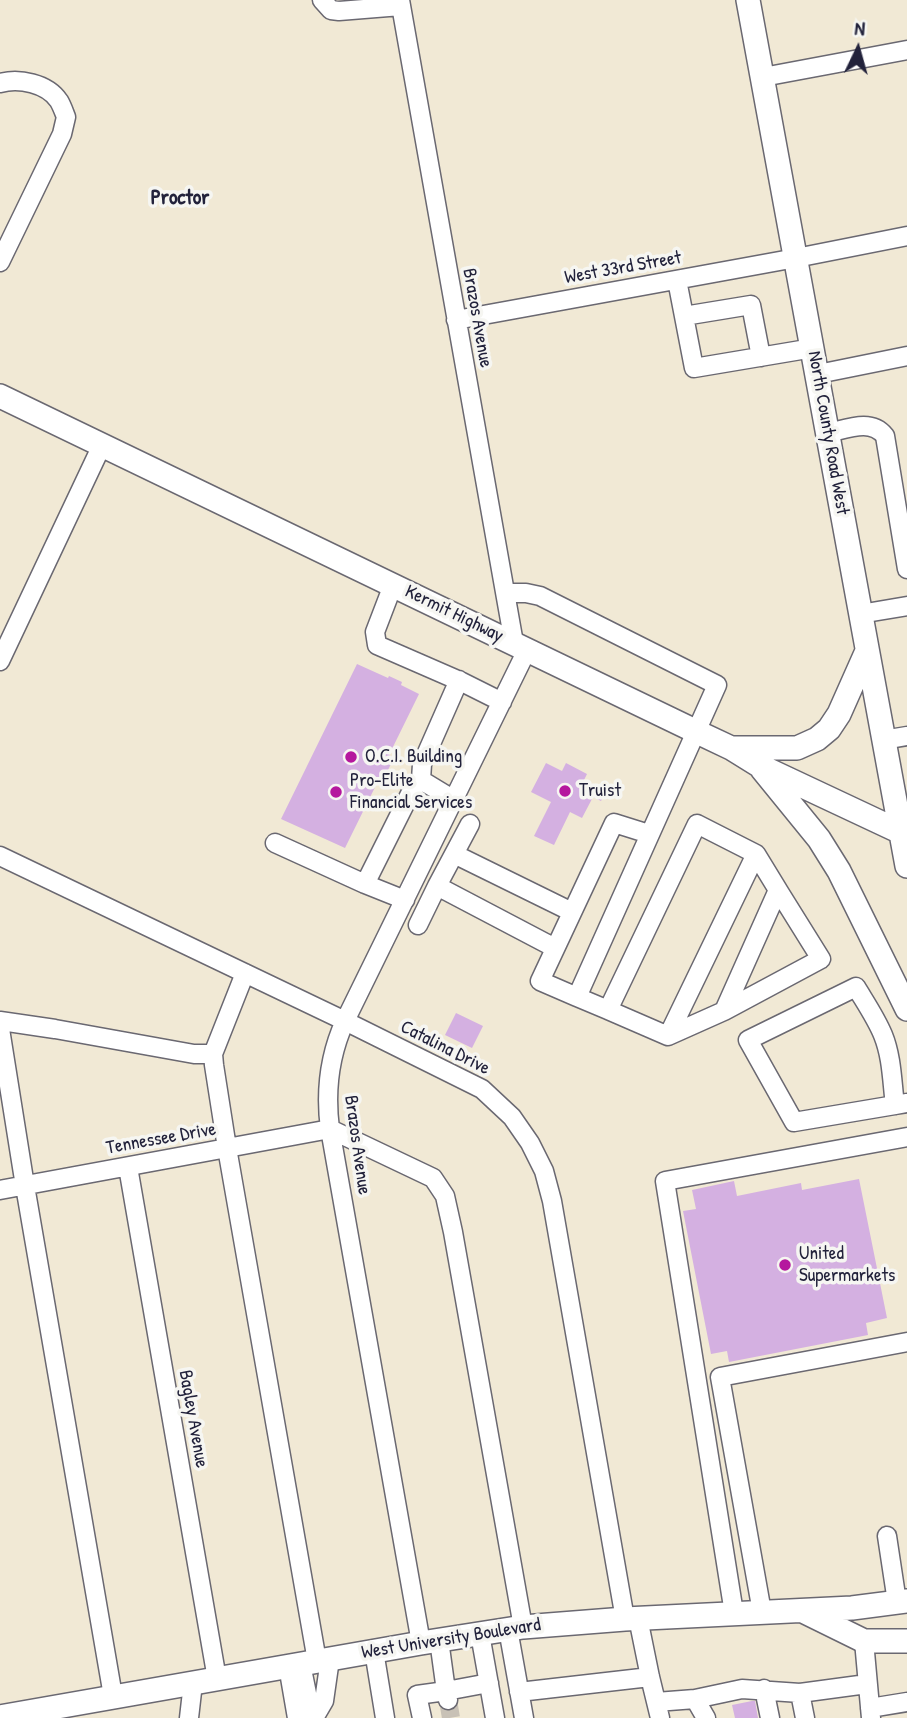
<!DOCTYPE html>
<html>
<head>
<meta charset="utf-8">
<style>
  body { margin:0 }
  #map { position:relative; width:907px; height:1718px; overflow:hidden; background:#f1e9d5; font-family:"Patrick Hand",sans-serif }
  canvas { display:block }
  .north { position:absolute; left:823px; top:14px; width:70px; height:70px; -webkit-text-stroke:5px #f6f6f2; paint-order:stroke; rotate:5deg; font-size:19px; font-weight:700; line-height:28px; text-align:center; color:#22223b }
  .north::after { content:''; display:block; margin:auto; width:24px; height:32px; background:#22223b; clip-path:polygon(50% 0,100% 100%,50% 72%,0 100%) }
</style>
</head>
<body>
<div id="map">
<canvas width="907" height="1718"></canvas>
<div class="north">N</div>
</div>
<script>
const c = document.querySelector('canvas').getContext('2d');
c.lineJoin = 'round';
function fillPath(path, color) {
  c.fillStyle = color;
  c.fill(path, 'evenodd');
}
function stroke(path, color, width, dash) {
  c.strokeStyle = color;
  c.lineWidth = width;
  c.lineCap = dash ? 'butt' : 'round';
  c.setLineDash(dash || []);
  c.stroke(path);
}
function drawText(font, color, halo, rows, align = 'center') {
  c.font = font + ' "Patrick Hand",sans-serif';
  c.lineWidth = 7;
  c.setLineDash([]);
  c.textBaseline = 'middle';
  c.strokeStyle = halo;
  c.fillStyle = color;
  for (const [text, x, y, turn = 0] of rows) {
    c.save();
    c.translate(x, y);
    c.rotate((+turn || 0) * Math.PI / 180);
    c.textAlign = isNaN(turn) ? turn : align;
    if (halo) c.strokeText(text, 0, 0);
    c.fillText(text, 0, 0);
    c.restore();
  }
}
const building = new Path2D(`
  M357,664l31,14 1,-2 13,6 -1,3 18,9 -30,61 5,3 -8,16 -4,-1 -37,75 -64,-29z
  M546,763l16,8 4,-8 21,11 -3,6 22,11 -5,10 -8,-4 -11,21 -12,-6 -16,33 -20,-9 17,-34 -20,-10z
  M456,1013l27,13 -11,22 -27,-13z
  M859,1179l28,139 -21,5 2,12 -139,27 -2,-11 -16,3 -28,-143 13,-2 -4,-19 42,-9 3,15 64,-13 1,7z
  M752,1701h3l3,17h-23l-3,-13z`);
const minorTunnel = new Path2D(`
  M448,1700l3,18`);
const minor = new Path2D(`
  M322,0l9,10 8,1 62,-5
  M400,0l114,643
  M763,77l144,-27
  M0,83c19,-5 47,0 59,18 3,5 5,11 7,16l-4,17 -62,128
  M677,280l17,88 119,-20
  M684,316l67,-11 10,52
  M456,320l340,-62 111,-22
  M818,374l89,-18
  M828,433c19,-4 43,-15 57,3l22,133
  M393,585l-18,47 2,13 85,37 40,20
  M505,593h21l14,3 177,89 -140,312 31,13 89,-186 59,30 -88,182 56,-25 54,-121 43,69 -97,52
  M860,614l47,-8
  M0,661l102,-216
  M883,740l24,-4
  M454,800l-33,-20 1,-16 37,-84
  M470,824l-33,62 118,62
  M275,843l90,41 40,16
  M454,854l118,58
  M756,854l22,36
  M0,856l345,165 137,68 30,28 18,26 14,28 8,30 73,418
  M365,884l47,-94 9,-10
  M418,925l19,-39
  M245,973l-32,81 1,11 13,83 90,513
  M577,997l-37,-16 74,-158 35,11
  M608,1010l60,26
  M0,1021l55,8 139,25h19
  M0,1029l25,157 88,510
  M895,1105c-3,-23 -3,-48 -12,-70 -7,-17 -18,-33 -27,-48l-108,53 46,82 101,-17 12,-2
  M128,1167l89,512
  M0,1190l330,-61 103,49 12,18 8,36 70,395
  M887,1536l10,66
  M762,1612l-42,-235 187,-35
  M734,1613l-69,-432 242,-44
  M638,1618l12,59 10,41
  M508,1629l16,89
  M480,1634l15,84
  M439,1640l7,51 43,-8
  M864,1641l7,77
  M421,1643l-91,-514c-5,-38 -1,-73 15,-108l182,-371
  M374,1651l11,67
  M301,1664l11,54
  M288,1666l9,52
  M764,1689l6,29
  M519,1692l131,-15
  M656,1702l39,-3
  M870,1708l37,-6
  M189,1718l4,-35
  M314,1718l10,-17 6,-42
  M422,1718l-5,-23 29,-4 2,9
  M706,1718l-11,-19 47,-10 58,4
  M805,1718l-5,-25 67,-9`);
const major = new Path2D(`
  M748,0l159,866
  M0,396l695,335 36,17 29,18 147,69
  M731,748h66l20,-9 12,-10 10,-15 28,-63
  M762,769l57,70 20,32 68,138
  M803,1611l61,30h43
  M0,1717l421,-74 102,-16 102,-8 227,-11 55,-7`);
const markers = [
  [351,757,7,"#b5179e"],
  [565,791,7,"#b5179e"],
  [336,792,7,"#b5179e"],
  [785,1265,7,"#b5179e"]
];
const streetNames = [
  ["West 33rd Street",623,268,-10],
  ["Brazos Avenue",477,318,80],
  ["North County Road West",828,433,80],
  ["Kermit Highway",454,614,26],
  ["Catalina Drive",445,1048,27],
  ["Tennessee Drive",161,1139,-10],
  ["Brazos Avenue",357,1145,82],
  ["Bagley Avenue",193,1419,80],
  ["West University Boulevard",451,1639,-9]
];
const poiNames = [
  ["O.C.I. Building",365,757],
  ["Pro-Elite",350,781],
  ["Financial Services",350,803],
  ["Truist",579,791],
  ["United",799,1254],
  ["Supermarkets",799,1276]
];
const neighbourhoodNames = [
  ["Proctor",180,198]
];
fillPath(building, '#d4b0e1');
stroke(minorTunnel, '#c8c1b6', 18, [18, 9]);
stroke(minor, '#6a6871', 21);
stroke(major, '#6a6871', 26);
stroke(minor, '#fff', 18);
stroke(major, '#fff', 23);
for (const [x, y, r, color] of markers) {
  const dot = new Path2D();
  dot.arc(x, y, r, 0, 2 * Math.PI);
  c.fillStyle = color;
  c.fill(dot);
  stroke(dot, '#f6f6f2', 2.5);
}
drawText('19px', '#22223b', '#f6f6f2', streetNames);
drawText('19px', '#22223b', '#f6f6f2', poiNames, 'left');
drawText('bold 21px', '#22223b', '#f6f6f2', neighbourhoodNames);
</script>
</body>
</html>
